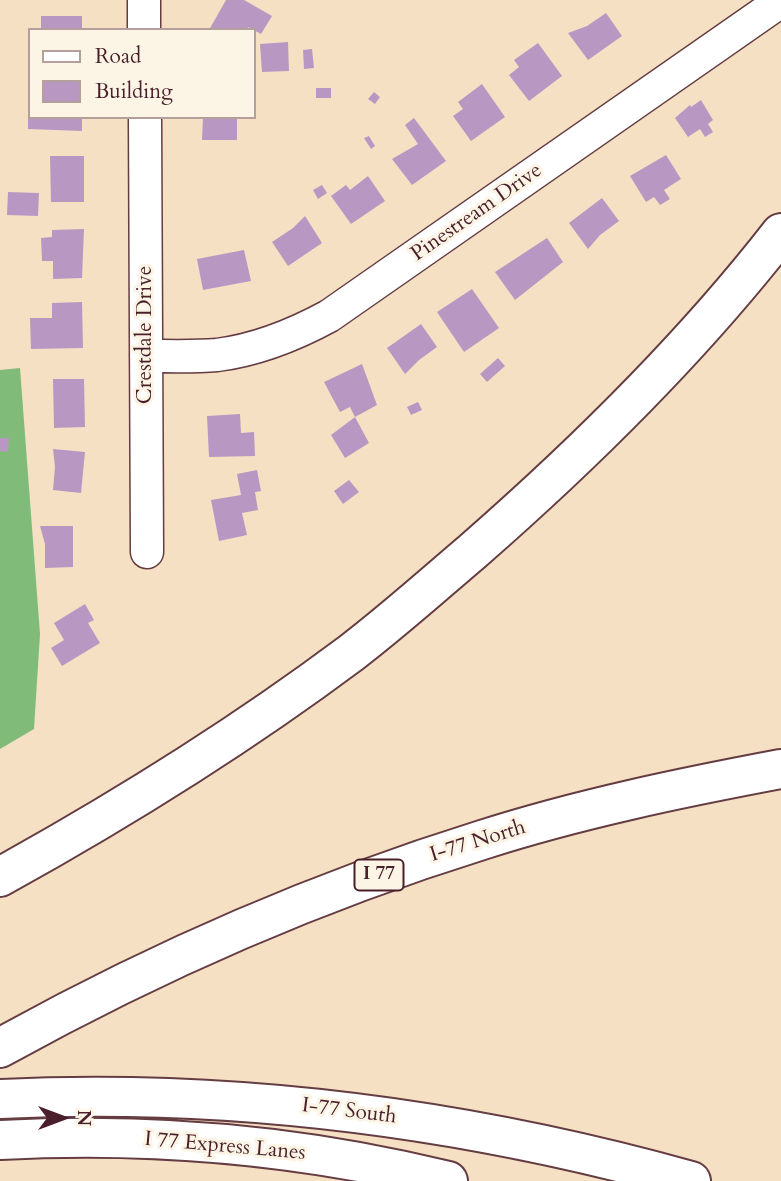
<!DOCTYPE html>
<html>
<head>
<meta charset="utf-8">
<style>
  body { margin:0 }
  #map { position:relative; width:781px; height:1181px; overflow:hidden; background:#f5e0c4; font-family:Cardo,serif }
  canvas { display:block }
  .legend { position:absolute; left:28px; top:28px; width:228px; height:91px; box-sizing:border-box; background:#fcf5e5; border:2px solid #b59f9b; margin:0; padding:9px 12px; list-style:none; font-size:21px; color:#4a1f2b }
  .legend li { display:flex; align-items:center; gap:14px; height:35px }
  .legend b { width:35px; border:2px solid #b59f9b }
  .north { position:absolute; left:28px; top:1083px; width:70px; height:70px; -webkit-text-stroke:5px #fcf5e5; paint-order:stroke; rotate:90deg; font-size:19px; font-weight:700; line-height:28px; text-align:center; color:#4a1f2b }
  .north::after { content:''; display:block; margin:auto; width:24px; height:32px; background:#4a1f2b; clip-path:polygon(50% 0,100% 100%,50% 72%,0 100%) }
</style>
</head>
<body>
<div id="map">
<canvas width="781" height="1181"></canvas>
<ul class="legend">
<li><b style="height:9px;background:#fff"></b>Road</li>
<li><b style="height:19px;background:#b898c3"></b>Building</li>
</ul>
<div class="north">N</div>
</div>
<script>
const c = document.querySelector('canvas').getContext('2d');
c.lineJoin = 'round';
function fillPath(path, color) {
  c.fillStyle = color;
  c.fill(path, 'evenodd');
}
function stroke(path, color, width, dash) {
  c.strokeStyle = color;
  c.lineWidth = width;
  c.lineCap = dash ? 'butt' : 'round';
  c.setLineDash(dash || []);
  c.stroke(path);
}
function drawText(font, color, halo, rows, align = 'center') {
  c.font = font + ' Cardo,serif';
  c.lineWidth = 6;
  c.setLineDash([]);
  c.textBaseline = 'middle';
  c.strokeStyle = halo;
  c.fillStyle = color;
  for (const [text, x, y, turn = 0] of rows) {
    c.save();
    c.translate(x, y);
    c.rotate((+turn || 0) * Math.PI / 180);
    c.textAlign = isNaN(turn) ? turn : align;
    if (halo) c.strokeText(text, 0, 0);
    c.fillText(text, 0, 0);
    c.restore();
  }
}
const forest = new Path2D(`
  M20,368l20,266 -6,95 -34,20v-379z`);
const building = new Path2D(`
  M226,0h18l28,16 -11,18 -13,-7 -1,3h-38z
  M606,13l16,23 -34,24 -20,-27 19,-7z
  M41,16h41v14h-41z
  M288,42l1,29 -27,1 -2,-28z
  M538,43l24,33 -33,25 -20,-26 10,-8 -5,-7z
  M312,49l2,19 -10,1 -1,-19z
  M482,84l23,33 -34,24 -18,-25 10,-7 -5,-7z
  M316,88h15v10h-15z
  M374,92l6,5 -5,7 -7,-5z
  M701,100l12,20 -5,4 5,8 -8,5 -5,-8 -12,8 -13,-19 15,-13 1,2z
  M28,117h54v14l-54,-2z
  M203,117h34v23h-35z
  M414,118l32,43 -34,24 -20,-26 26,-15 -13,-19z
  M369,136l6,10 -4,3 -7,-11z
  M666,155l15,24 -17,11 6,9 -10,6 -6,-8 -8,5 -16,-26z
  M50,156h34v46h-33z
  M368,176l17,25 -34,23 -20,-28 15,-11 4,5z
  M322,185l5,8 -9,6 -5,-9z
  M8,192l31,1 -1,23 -31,-1z
  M602,198l17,23 -19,14 -12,14 -19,-26z
  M305,216l17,27 -34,23 -16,-24 21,-14z
  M84,229l-2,49 -29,1v-18h-11l-1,-23 11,-1v-7z
  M547,238l16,24 -48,38 -20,-28z
  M244,250l7,31 -48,9 -6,-31z
  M472,289l27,39 -35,24 -27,-40z
  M82,302l1,46 -52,1 -1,-31h22v-15z
  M421,324l16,23 -18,13 -14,14 -18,-26z
  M498,358l7,8 -18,16 -7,-8z
  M362,364l15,41 -22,12 -5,-10 -10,5 -16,-30z
  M53,379h31l1,48 -31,1z
  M418,402l4,8 -11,5 -4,-8z
  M240,414l1,19 13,-1 1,24 -46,1 -2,-41z
  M355,417l14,26 -24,15 -14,-23z
  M0,438h9l-1,14 -8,-1z
  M53,449l32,3 -4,41 -28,-3 2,-23z
  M257,470l4,21 -6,1 3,18 -16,3 5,22 -28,6 -8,-41 30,-5 -4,-21z
  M349,480l10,12 -16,12 -9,-13z
  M40,526h33v41l-28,1v-24z
  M85,604l9,16 -6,3 12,20 -38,23 -11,-18 13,-8 -10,-17z`);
const minor = new Path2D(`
  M144,0v30
  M145,117l2,435
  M146,356c23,0 48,1 71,-1 40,-5 77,-20 112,-39l452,-315`);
const highway = new Path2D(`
  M0,877c121,-67 240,-141 351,-224 42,-32 82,-68 122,-102 111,-97 217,-201 308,-318
  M0,1048c153,-85 315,-156 482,-208 97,-31 198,-52 299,-71
  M0,1099c235,-11 465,19 691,82
  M0,1140c150,-8 302,5 448,41`);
const shields = [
  [379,875,49]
];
const shieldNames = [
  ["I 77",379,875]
];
const streetNames = [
  ["Pinestream Drive",477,213,-35],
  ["Crestdale Drive",146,335,-90],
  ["I-77 North",478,842,-17],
  ["I-77 South",349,1112,7],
  ["I 77 Express Lanes",225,1147,5]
];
fillPath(forest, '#80bb7a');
fillPath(building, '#b898c3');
stroke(minor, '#643c42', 35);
stroke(highway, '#643c42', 42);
stroke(minor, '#fff', 32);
stroke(highway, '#fff', 38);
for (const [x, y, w] of shields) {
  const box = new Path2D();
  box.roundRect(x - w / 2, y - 15.5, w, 31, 5);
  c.fillStyle = '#fcf5e5';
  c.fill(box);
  stroke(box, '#4a1f2b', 2);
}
drawText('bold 19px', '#4a1f2b', null, shieldNames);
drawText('21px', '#4a1f2b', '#fcf5e5', streetNames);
</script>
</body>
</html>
